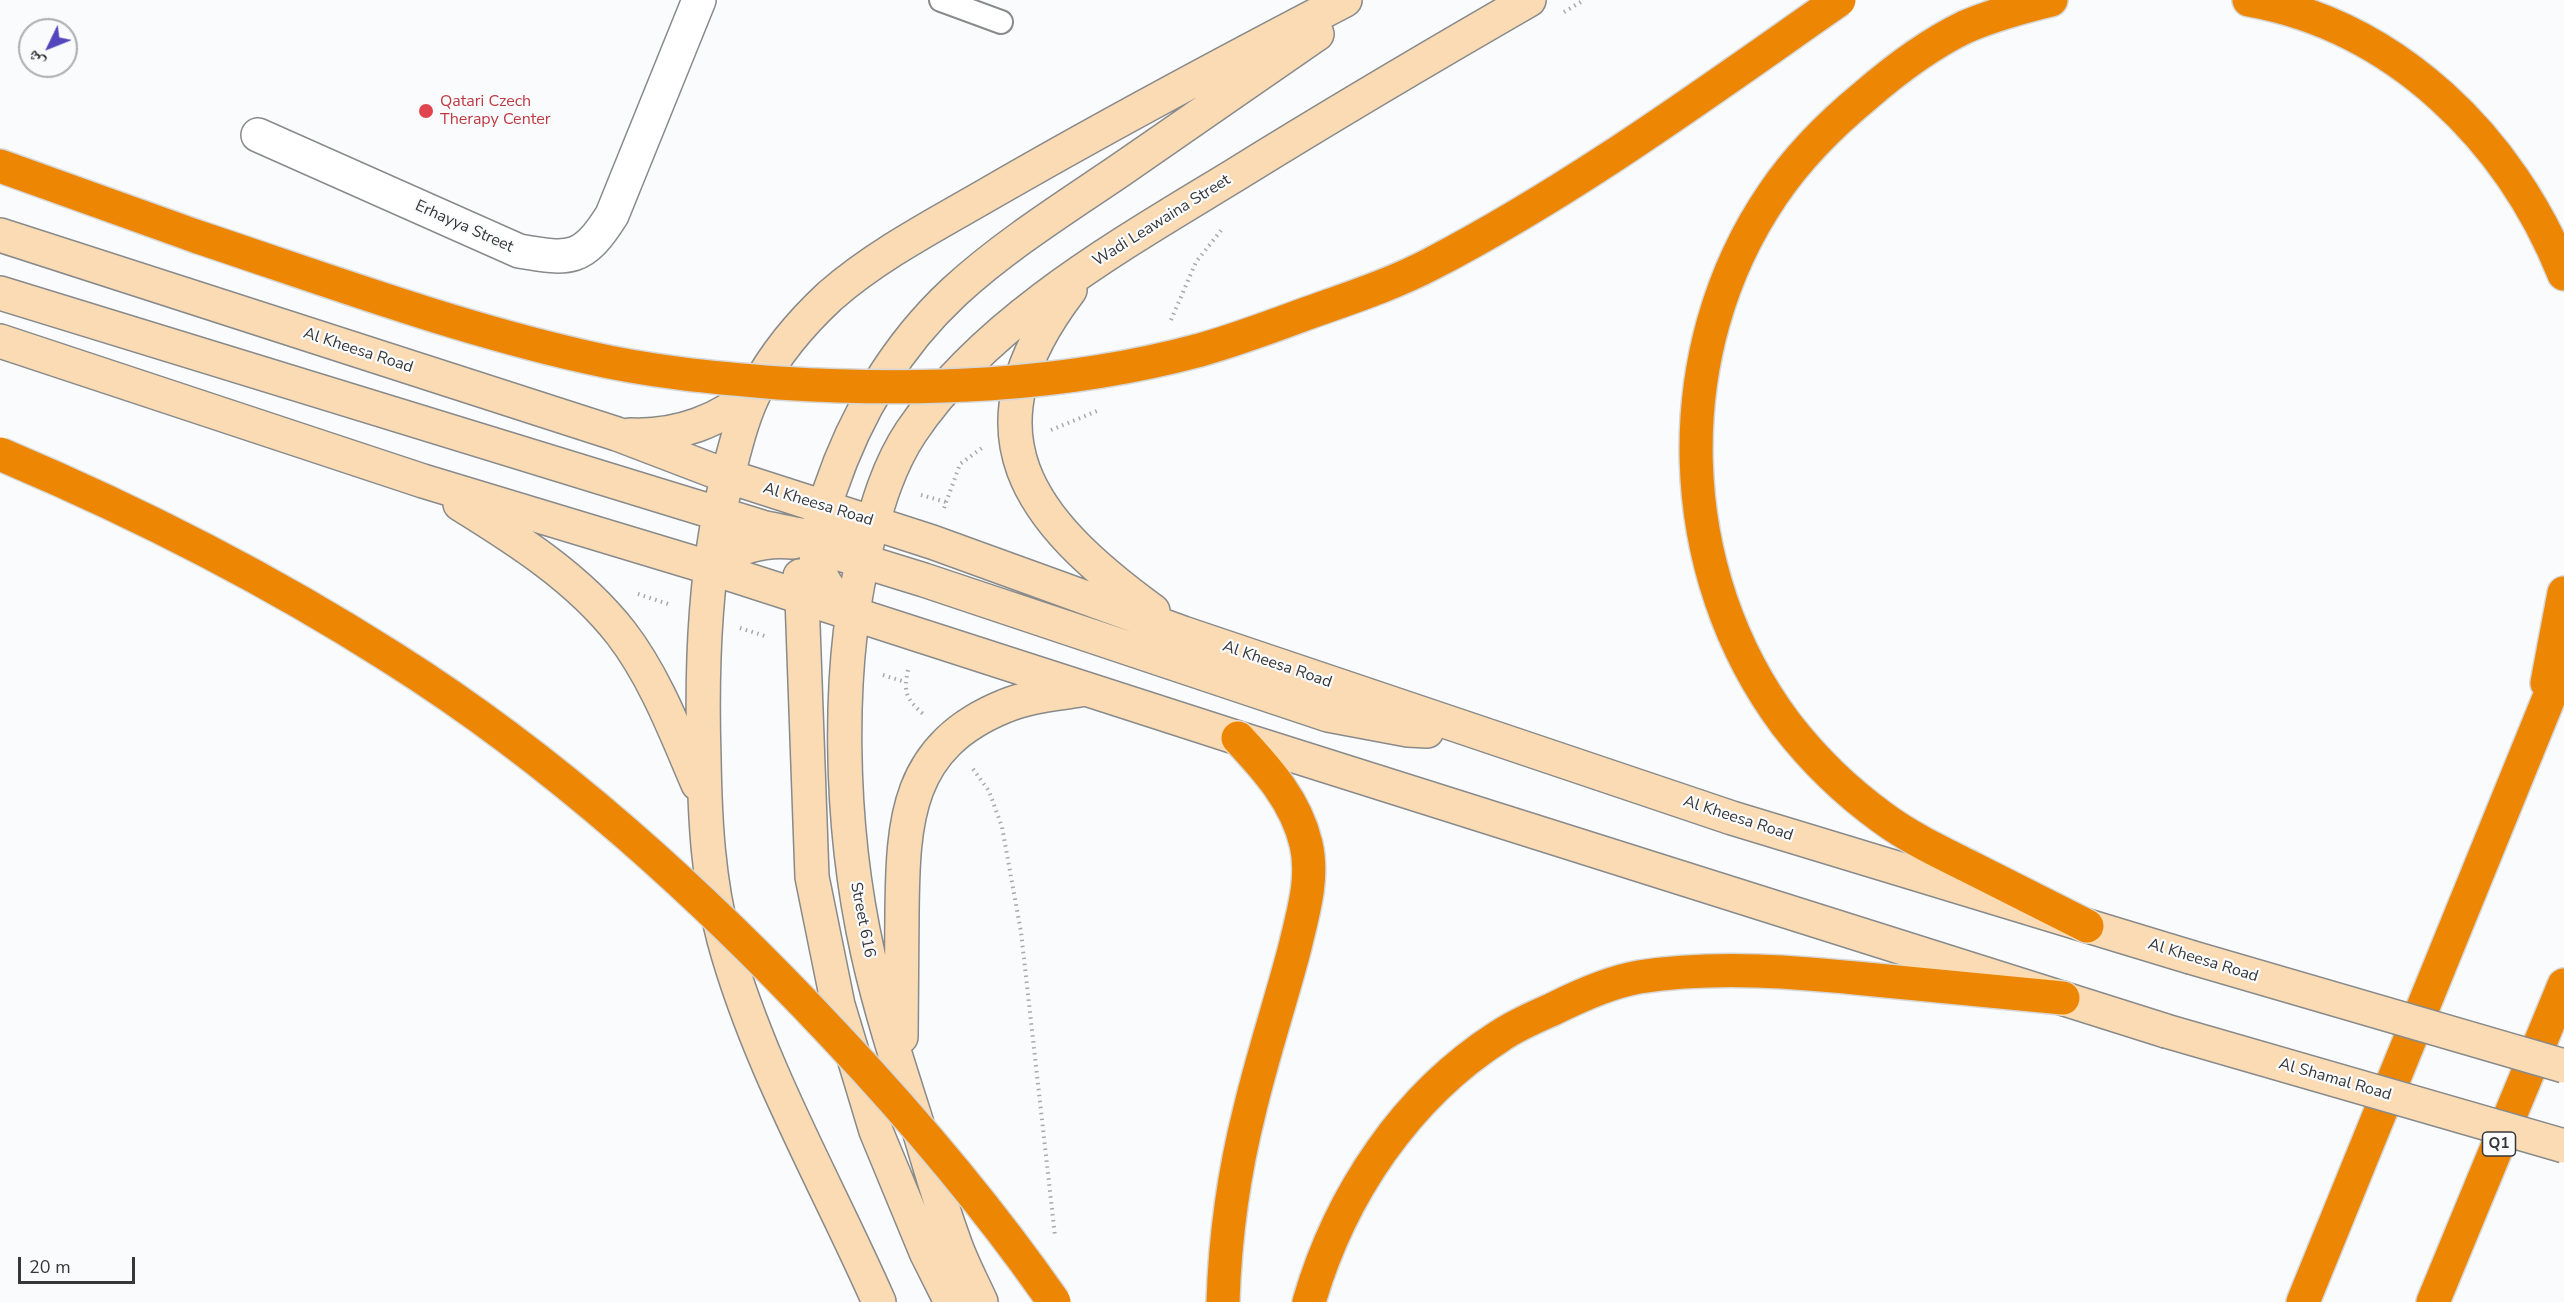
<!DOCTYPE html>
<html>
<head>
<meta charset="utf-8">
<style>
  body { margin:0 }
  #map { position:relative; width:2564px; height:1302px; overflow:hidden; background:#fafbfc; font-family:"Nunito Sans","Noto Naskh Arabic",sans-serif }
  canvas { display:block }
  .north { position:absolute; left:18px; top:18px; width:60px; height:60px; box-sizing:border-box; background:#fafbfc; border:2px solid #acadae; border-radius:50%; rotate:227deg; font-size:16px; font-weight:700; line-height:24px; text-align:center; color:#373738 }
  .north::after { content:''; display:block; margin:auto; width:21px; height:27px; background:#5447be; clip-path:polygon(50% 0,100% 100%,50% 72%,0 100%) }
  .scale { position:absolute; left:18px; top:1257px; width:117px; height:27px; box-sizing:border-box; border:3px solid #373738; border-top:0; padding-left:8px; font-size:18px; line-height:21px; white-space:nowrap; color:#373738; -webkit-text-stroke:4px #fafbfc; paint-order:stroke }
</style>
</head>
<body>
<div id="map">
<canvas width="2564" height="1302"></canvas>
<div class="north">ش</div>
<div class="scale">20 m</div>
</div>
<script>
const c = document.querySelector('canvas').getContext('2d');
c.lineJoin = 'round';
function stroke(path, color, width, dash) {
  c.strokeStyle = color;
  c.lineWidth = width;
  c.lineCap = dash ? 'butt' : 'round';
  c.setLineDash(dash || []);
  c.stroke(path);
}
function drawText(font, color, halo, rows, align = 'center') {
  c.font = font + ' "Nunito Sans",sans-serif';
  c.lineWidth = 4.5;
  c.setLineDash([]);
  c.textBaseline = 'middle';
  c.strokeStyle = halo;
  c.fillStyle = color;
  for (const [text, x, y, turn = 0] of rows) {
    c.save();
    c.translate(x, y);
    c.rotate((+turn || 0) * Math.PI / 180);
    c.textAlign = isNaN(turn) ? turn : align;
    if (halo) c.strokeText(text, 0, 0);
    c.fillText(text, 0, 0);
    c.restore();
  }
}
const path = new Path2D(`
  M1564,12l20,-12
  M1171,320l25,-58 27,-34
  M1051,430l46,-19
  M921,495l25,7
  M944,508l16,-44 22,-16
  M638,594l33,11
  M740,628l28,9
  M908,670c-5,24 -1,29 16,45
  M883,675l22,7
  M973,769l16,22 13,36 19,105 34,304`);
const lane = new Path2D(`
  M941,0l60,22`);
const street = new Path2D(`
  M258,135l261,116c52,9 64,10 93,-36l87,-215`);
const secondary = new Path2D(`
  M0,235l617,199 110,42 205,66 251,91 549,185 458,139
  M1070,290c-109,143 -43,229 83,321
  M0,293l762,234c36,8 79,21 111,-5
  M0,341l423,140 288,87 527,170 928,293
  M630,435c47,2 92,-14 126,-46
  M460,504c58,36 118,74 161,129 34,44 55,100 77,151
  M843,555l81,25 404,135 80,15 19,1
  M711,568c22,-21 52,-29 82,-26
  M800,576l2,22 10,279 26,128 38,126 50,121 25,50
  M851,612c-47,-40 -39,-69 -21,-122 25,-74 66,-144 124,-198 50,-46 109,-83 165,-121 66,-46 132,-91 198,-137
  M901,1037c0,-42 1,-83 1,-124 1,-93 4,-167 103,-207 23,-10 50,-12 75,-16
  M879,1302c-52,-118 -121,-237 -155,-362 -16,-60 -19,-120 -20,-182 -3,-97 1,-197 26,-291 7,-27 14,-55 27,-79 18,-34 45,-66 73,-92 48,-42 107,-72 162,-104 116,-67 234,-130 353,-192
  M981,1302c-9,-20 -20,-40 -27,-61 -15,-41 -27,-85 -40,-127 -17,-53 -34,-106 -46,-160 -28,-125 -34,-291 0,-414 10,-37 21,-75 43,-108 75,-112 211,-188 324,-257 97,-60 195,-118 294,-175`);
const highway = new Path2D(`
  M2051,0c-29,7 -58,15 -86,27 -37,18 -69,42 -100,69 -34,28 -67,61 -92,98 -108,158 -101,378 13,530 27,35 61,68 97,94 27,20 59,35 89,50 38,19 77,39 115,58
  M2249,0c147,26 261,139 315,274
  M0,166l198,71
  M2547,683l17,-90
  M1223,1302c2,-65 11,-130 27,-193 13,-55 31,-108 45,-162 8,-34 19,-69 11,-103 -10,-43 -39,-75 -68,-106
  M1309,1302c31,-107 97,-206 191,-266 16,-11 35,-19 53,-27 26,-13 57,-27 86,-32 78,-12 159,-5 237,3 63,6 125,12 187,18
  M2303,1302l261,-641
  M2433,1302l131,-317`);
const secondaryBridge = new Path2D(`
  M2190,957l374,109
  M2166,1031l398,115`);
const highwayBridge = new Path2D(`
  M198,237c129,43 256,90 388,120 64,15 129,21 193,26 141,9 283,4 421,-33 36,-10 73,-24 108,-37 42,-15 85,-29 123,-49 144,-75 276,-172 408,-264
  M0,454c135,57 267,124 391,203 165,104 311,237 444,379 79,84 153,171 219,266`);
const markers = [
  [426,111,8,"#e0444e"]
];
const shields = [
  [2499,1144,33]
];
const shieldNames = [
  ["Q1",2499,1144]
];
const healthNames = [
  ["Qatari Czech",440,102],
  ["Therapy Center",440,120]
];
const streetNames = [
  ["Wadi Leawaina Street",1162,221,-32],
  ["Erhayya Street",464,227,24],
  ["Al Kheesa Road",358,351,18],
  ["Al Kheesa Road",818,505,17],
  ["Al Kheesa Road",1277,665,19],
  ["Al Kheesa Road",1738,819,18],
  ["Street 616",862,920,79],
  ["Al Kheesa Road",2203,961,17],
  ["Al Shamal Road",2335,1080,16]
];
stroke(lane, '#898a8b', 26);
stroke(street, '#898a8b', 36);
stroke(secondary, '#898a8b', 36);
stroke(highway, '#d7d7d7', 36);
stroke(path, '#a8a9aa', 4, [1.5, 4.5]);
stroke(lane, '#fff', 22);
stroke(street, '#fff', 33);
stroke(secondary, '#fadbb3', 33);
stroke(highway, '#ed8602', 33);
stroke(secondaryBridge, '#898a8b', 36, []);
stroke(highwayBridge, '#d7d7d7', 36, []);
stroke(secondaryBridge, '#fadbb3', 33);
stroke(highwayBridge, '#ed8602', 33);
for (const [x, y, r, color] of markers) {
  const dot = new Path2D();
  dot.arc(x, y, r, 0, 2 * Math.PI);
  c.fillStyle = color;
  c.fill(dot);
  stroke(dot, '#fafbfc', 2);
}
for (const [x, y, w] of shields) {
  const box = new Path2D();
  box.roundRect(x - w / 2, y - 12, w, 24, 4.5);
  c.fillStyle = '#fafbfc';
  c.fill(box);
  stroke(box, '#373738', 1.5);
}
drawText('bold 15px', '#373738', null, shieldNames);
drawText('16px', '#be3a42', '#fafbfc', healthNames, 'left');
drawText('16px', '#373738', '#fafbfc', streetNames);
</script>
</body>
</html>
